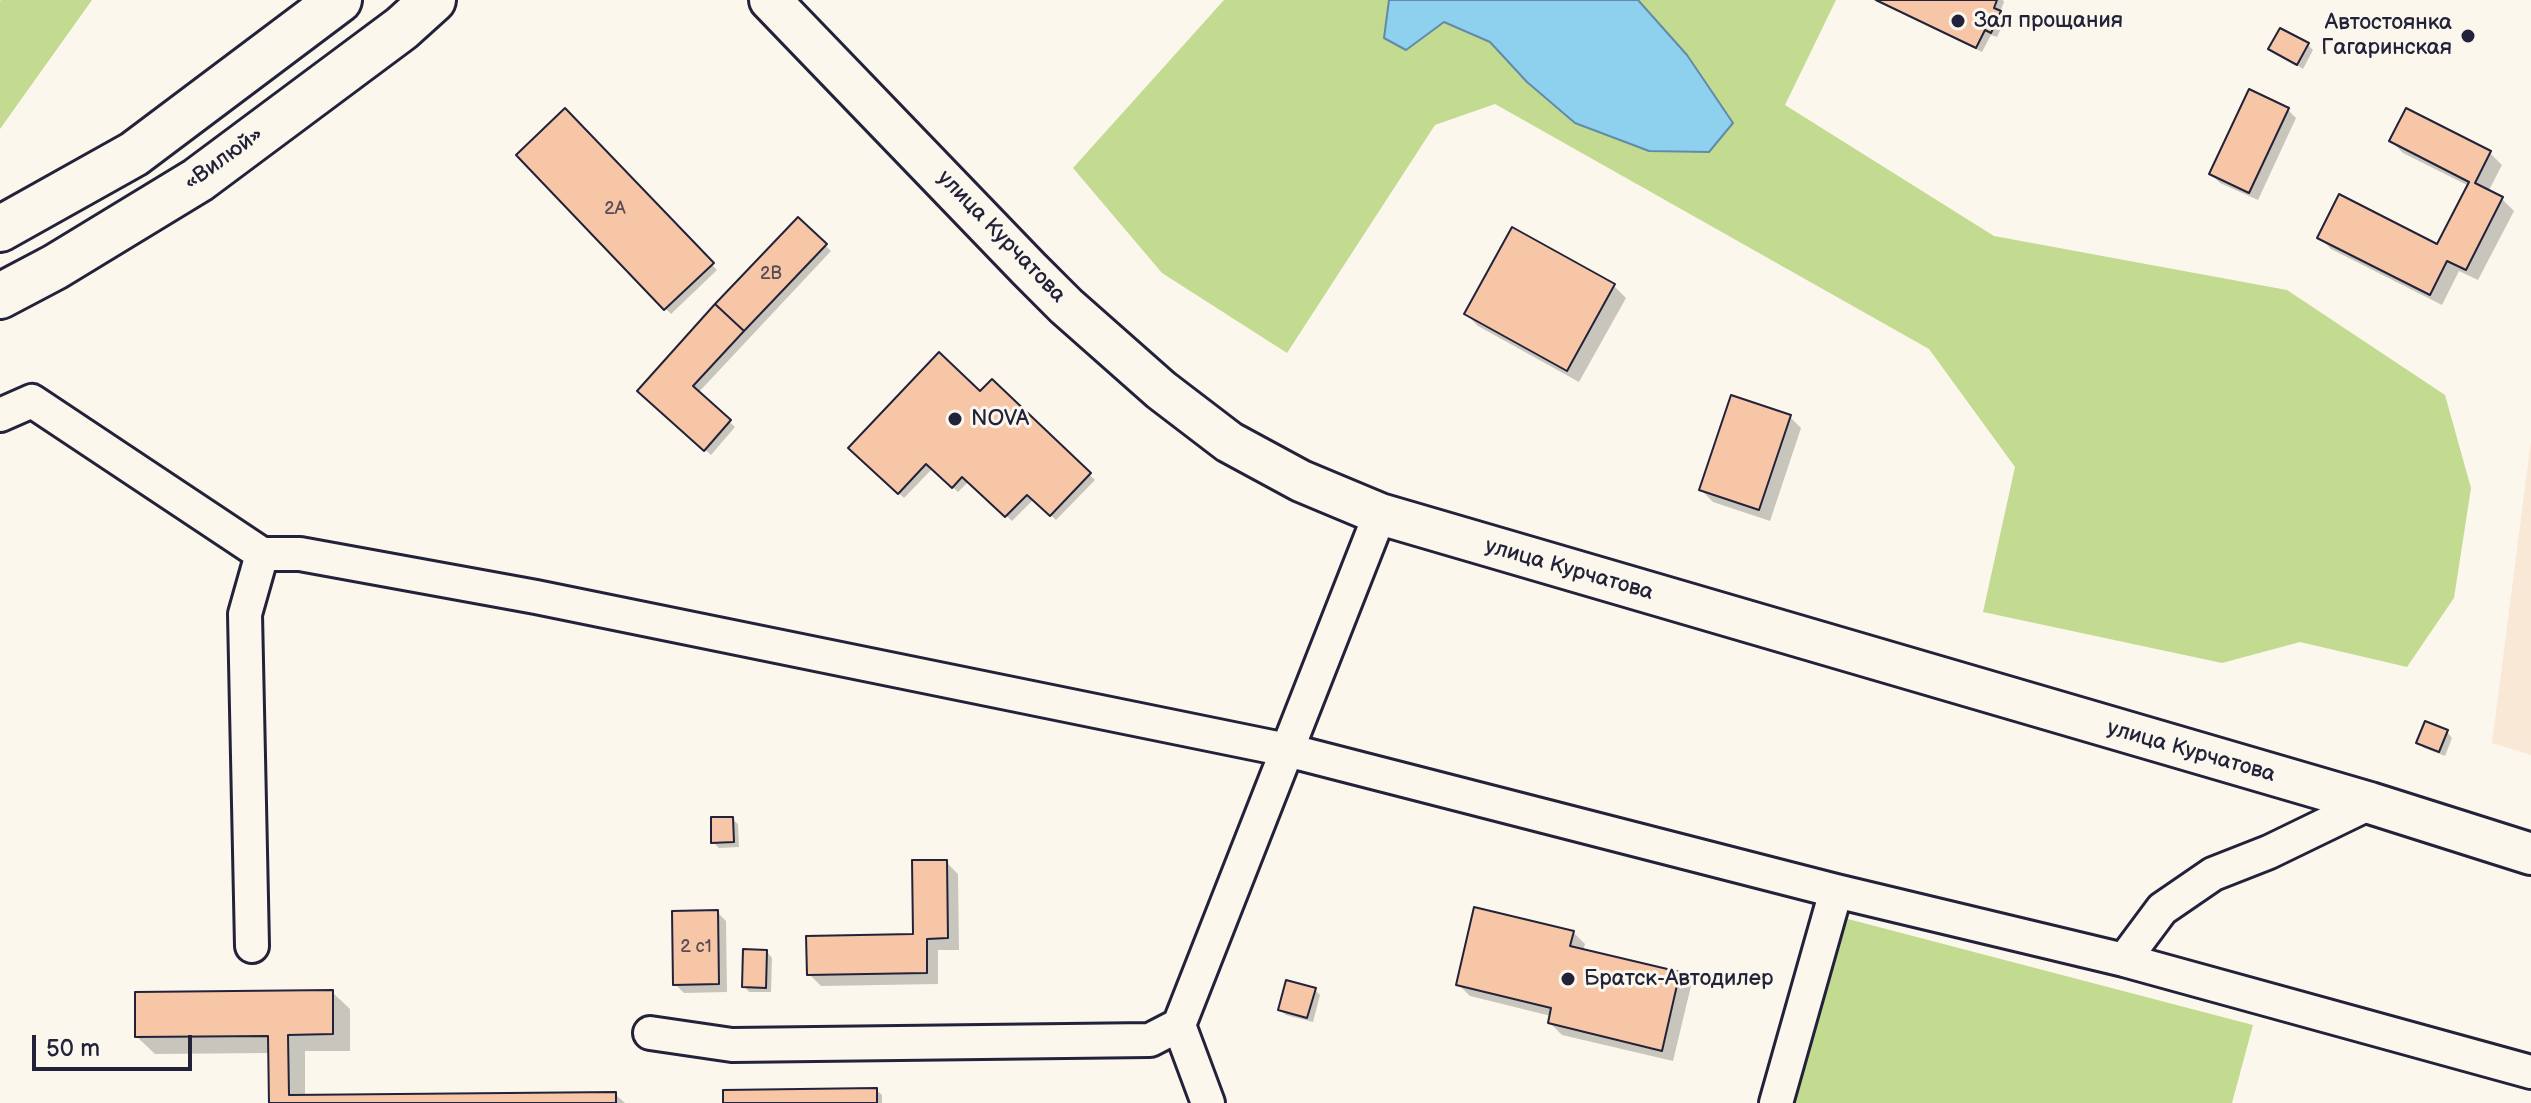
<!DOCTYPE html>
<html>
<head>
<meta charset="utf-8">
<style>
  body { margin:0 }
  #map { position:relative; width:2531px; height:1103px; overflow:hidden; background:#fbf7ec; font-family:"Balsamiq Sans",sans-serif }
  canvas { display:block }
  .scale { position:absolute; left:32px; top:1035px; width:160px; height:36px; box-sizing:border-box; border:4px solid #22223b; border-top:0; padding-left:10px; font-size:24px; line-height:28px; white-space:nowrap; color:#22223b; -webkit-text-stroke:6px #fbf7ec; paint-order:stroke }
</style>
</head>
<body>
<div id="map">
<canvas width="2531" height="1103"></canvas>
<div class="scale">50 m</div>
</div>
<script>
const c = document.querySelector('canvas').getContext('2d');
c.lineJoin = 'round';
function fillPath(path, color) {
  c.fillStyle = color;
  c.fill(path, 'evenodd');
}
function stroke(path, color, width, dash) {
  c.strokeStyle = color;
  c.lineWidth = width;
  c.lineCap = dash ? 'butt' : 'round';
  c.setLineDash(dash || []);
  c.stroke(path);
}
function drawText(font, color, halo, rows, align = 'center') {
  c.font = font + ' "Balsamiq Sans",sans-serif';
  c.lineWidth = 6;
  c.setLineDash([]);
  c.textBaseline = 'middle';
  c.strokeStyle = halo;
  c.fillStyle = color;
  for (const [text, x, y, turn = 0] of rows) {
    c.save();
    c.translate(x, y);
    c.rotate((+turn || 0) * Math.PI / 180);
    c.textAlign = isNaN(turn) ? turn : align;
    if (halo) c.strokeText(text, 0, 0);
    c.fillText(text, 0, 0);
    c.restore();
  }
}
const built = new Path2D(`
  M2531,441v314l-39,-12z`);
const green = new Path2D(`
  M1,0h91l-92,129v-128z
  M1224,0h612l-51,105 209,131 293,54 158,105 26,93 -17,110 -47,69 -107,-25 -78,21 -239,-51 32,-145 -86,-118 -434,-245 -60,21 -148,228 -125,-80 -89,-105z
  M1848,919l405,106 -21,78h-438z`);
const water = new Path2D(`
  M1389,0h249l49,55 46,68 -24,29 -60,-1 -74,-28 -48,-41 -37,-40 -46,-20 -38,28 -22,-12z`);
const shadow = new Path2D(`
  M1873,0h130l1,2 -4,10 6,6 -9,19 -6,-2 -9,17z
  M2308,45l5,5 -10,19 -32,-21z
  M2288,110l8,8 -38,82 -38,-17 -9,-9z
  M565,111l152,159 -46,44 -153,-159z
  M2391,141l99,12 12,12 -14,27 14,7 12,12 -36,69 -19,-9 -17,34 -111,-56 -12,-12 119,9 31,-60 -66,-33z
  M798,219l33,32 -133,142 37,34 -24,28 -71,-64z
  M1513,230l101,56 12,12 -47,84 -101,-56 -12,-12z
  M992,382l103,98 -39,40 -22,-21 -22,22 -43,-40 -11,11 -25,-24 -29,30 -53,-50 130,-54z
  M1789,416l12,12 -31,93 -57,-19 -12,-12z
  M2447,732l5,6 -7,18 -21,-8 -6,-6z
  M732,819l6,5 1,23 -20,1 -6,-6z
  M946,862l12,12 1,76h-21v34l-117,2 -12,-12 107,-38z
  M717,912l9,9 1,71 -43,1 -9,-9z
  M1573,932l12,12 -2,7 96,23 12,12 -18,75 -111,-26 -12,-12 1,-7 -81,-20 -12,-12z
  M767,952l5,6 -1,34h-22l-5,-6z
  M1315,990l5,5 -7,27 -27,-7 -6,-5z
  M332,992l18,17v42h-45v46l310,-3 10,9h-354l-1,-50 -115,1 -18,-17z
  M876,1090l6,5v8h-157z`);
const building = new Path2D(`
  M1876,0h121l-3,8 7,3 -10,22 -6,-3 -9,18z
  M2280,28l29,15 -12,22 -29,-16z
  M2249,89l40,19 -40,85 -40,-19z
  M565,108l149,155 -50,47 -148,-155z
  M2406,108l85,43 -16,32 28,14 -37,73 -19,-9 -17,34 -113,-57 22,-44 98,50 32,-62 -80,-41z
  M798,217l29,27 -83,87 -29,-27z
  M1512,227l103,57 -48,87 -103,-57z
  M715,304l29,27 -51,55 38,34 -27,31 -67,-60z
  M939,352l41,39 12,-12 99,94 -41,43 -23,-21 -22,22 -43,-40 -10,11 -26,-24 -28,30 -50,-46z
  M1731,395l60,20 -32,95 -60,-20z
  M2425,721l23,9 -9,22 -23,-9z
  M711,817h22l1,25 -23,1z
  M912,860h35l1,78 -21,1v34l-120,2 -1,-39 107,-2z
  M1474,907l100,24 -4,15 110,26 -18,79 -114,-28 3,-15 -95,-23z
  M718,910l1,74 -46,1 -1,-74z
  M743,949l24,1 -1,38 -24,-1z
  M1286,980l30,8 -9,30 -29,-8z
  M333,990v44l-45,1 1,60 327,-3v11h-347l-1,-67 -133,1v-45z
  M877,1088v15h-154v-13z`);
const minor = new Path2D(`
  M0,415l32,-14 230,153
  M252,946l-7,-332 17,-60h38l236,43 751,153 549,141 288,69 407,112
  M2124,960l38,-51 51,-35 56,-22 101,-49
  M650,1033l82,12 418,-5 29,-15
  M1208,1103l-29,-78 201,-511
  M1776,1103l60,-212`);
const major = new Path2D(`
  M770,0l259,269 37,37 95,84 68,52 72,39 79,33 990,289 161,51`);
const highway = new Path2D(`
  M0,229l134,-75 205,-154
  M0,296l55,-29 143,-87 204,-152 31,-28`);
const markers = [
  [1958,21,8,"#22223b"],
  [2468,36,8,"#22223b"],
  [955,419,8,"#22223b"],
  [1568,979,8,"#22223b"]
];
const numberNames = [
  ["2А",615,209],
  ["2В",771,274],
  ["2 с1",696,947]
];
const poiNames = [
  ["Зал прощания",1974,21],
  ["Автостоянка",2452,23,"right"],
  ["Гагаринская",2452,48,"right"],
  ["NOVA",971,419],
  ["Братск-Автодилер",1584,979]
];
const streetNames = [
  ["«Вилюй»",224,159,-36],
  ["улица Курчатова",1001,237,46],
  ["улица Курчатова",1569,570,16],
  ["улица Курчатова",2191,752,16]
];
fillPath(built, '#fae8d7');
fillPath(green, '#c3db91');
fillPath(water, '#8ed1ef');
stroke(water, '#638ba7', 2);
fillPath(shadow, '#0003');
fillPath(building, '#f6c6a6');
stroke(building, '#22223b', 2);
stroke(minor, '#22223b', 38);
stroke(major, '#22223b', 46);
stroke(highway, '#22223b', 50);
stroke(minor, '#fbf7ec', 32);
stroke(major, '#fbf7ec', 40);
stroke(highway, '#fbf7ec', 44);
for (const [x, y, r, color] of markers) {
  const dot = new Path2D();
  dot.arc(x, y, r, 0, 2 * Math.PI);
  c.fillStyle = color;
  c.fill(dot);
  stroke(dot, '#fbf7ec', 3);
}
drawText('18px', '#574b56', null, numberNames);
drawText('22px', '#22223b', '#fbf7ec', poiNames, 'left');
drawText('22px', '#22223b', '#fbf7ec', streetNames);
</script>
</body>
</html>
